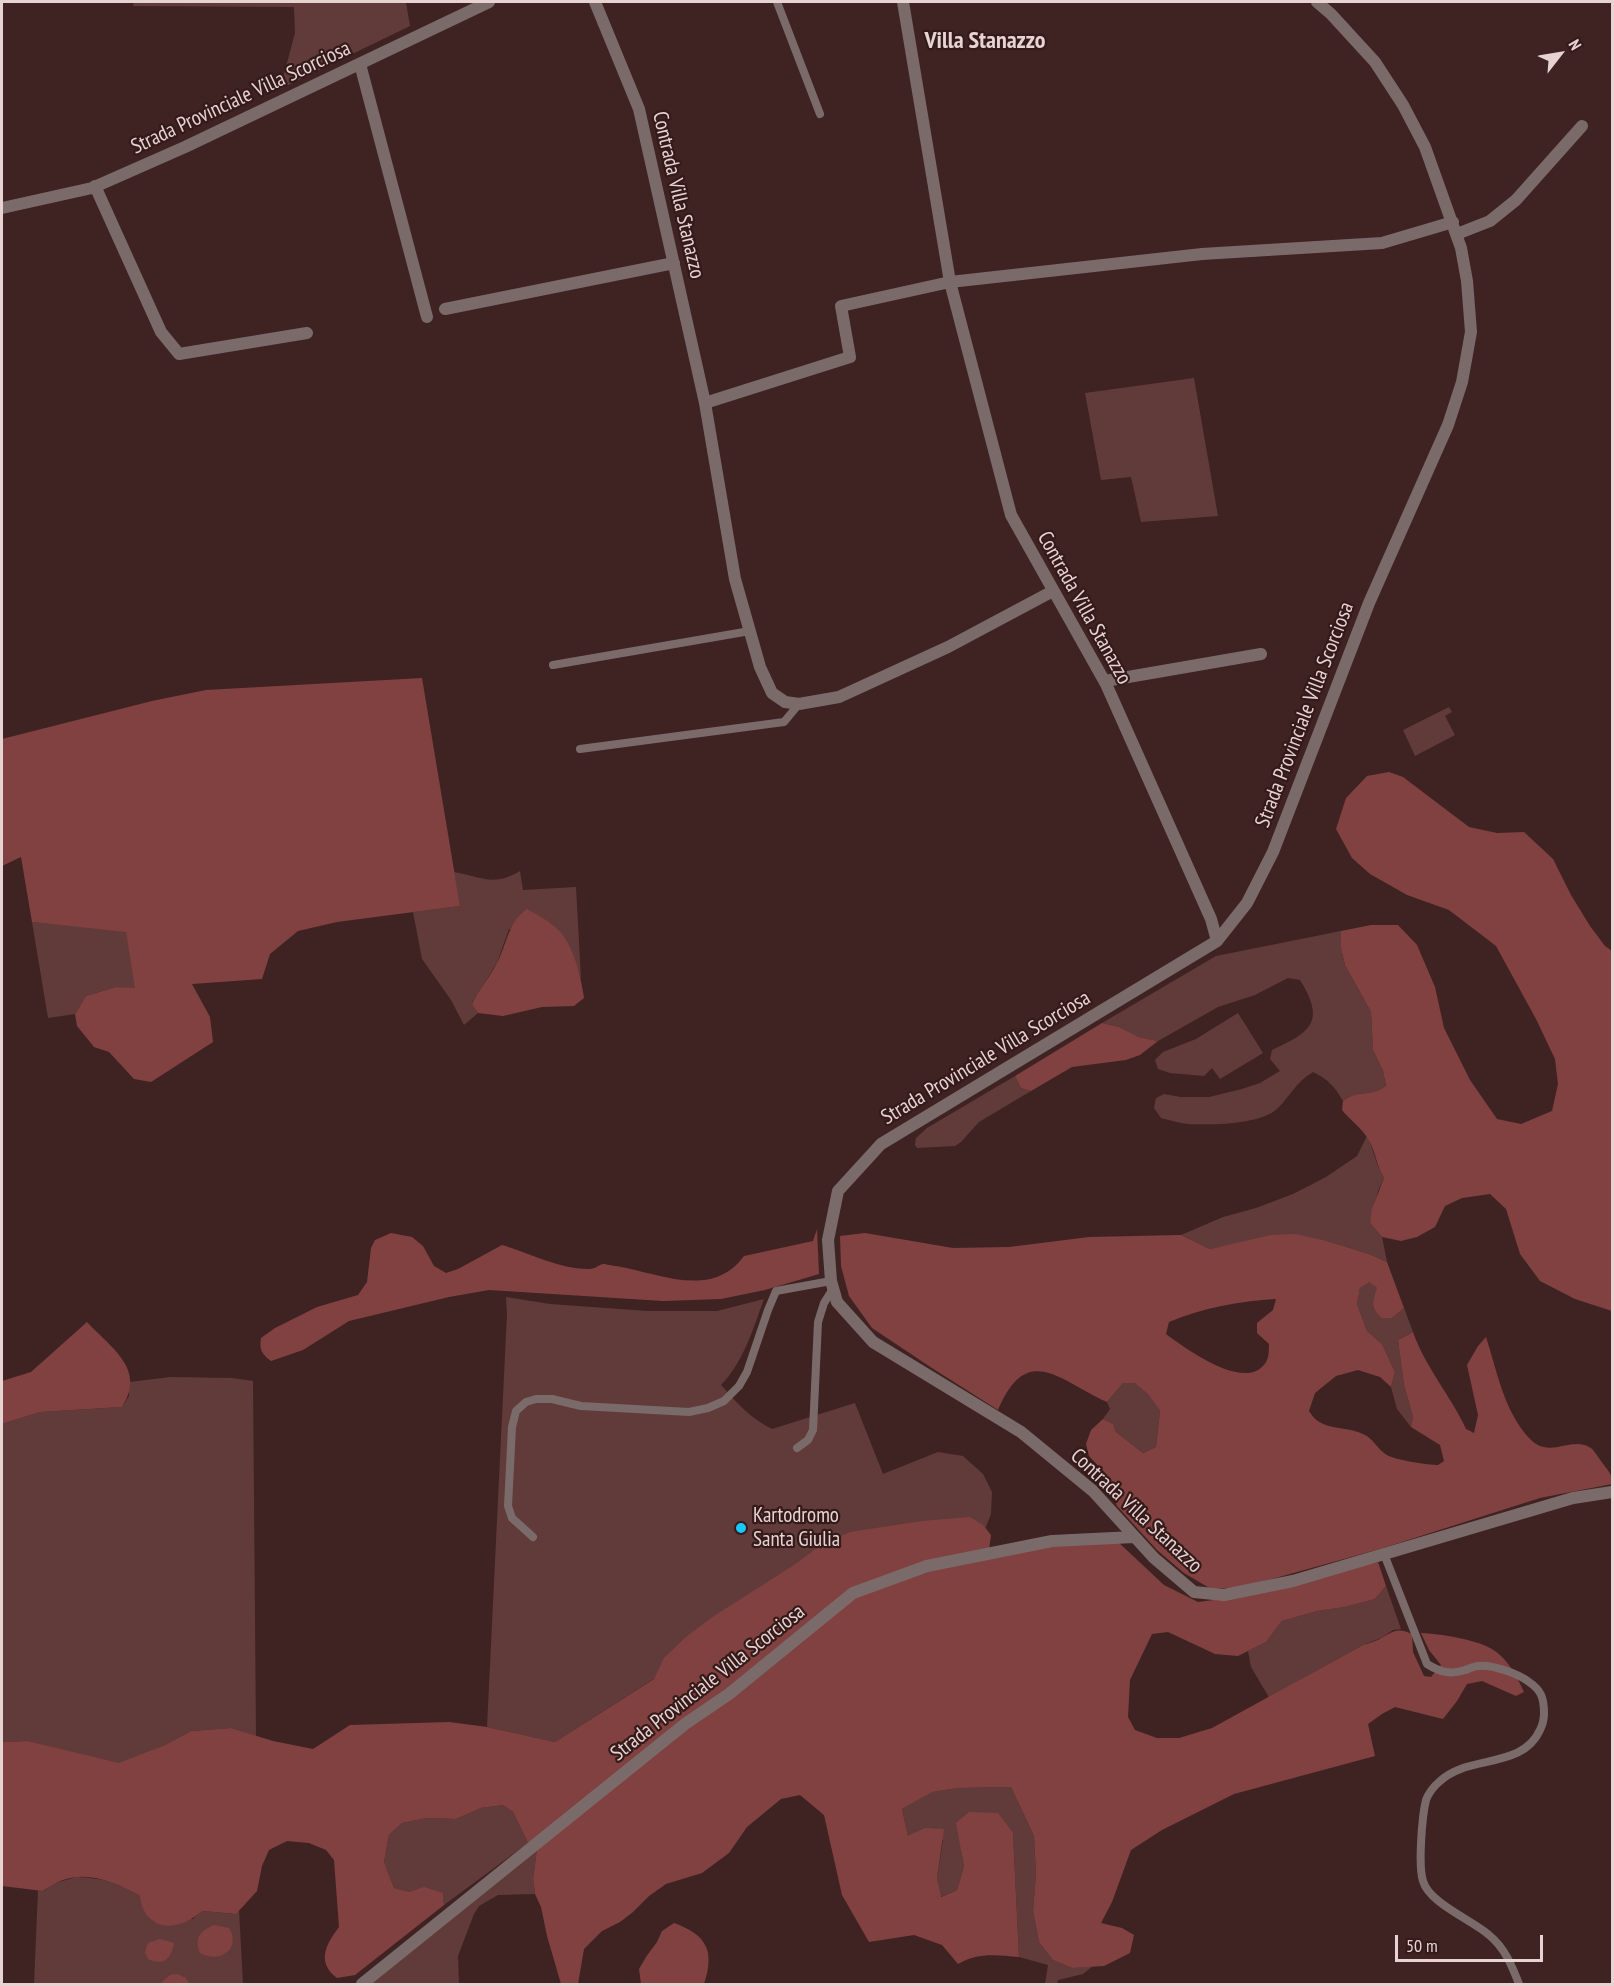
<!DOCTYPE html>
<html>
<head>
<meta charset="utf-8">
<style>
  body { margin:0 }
  #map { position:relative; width:1614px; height:1986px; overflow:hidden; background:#3f2322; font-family:"PT Sans Narrow",sans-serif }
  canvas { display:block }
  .frame { position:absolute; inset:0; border:3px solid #e6d3d2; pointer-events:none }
  .north { position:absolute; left:1530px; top:24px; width:60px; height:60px; -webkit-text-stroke:4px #341a19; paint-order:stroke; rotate:59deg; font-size:16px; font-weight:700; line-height:24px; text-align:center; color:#e6d3d2 }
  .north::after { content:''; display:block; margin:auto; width:21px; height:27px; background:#e6d3d2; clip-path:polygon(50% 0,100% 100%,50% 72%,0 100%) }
  .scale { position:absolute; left:1395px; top:1935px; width:148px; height:27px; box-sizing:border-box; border:3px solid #e6d3d2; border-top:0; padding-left:8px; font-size:18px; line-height:21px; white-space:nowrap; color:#e6d3d2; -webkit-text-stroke:4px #341a19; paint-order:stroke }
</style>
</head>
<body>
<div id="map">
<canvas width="1614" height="1986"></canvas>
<div class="frame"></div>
<div class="north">N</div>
<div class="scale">50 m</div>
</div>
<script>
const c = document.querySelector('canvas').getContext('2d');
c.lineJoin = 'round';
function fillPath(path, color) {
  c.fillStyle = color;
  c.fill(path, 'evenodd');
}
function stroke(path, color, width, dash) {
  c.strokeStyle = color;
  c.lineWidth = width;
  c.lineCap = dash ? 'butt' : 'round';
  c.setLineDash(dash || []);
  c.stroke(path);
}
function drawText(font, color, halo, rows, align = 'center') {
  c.font = font + ' "PT Sans Narrow",sans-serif';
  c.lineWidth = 4.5;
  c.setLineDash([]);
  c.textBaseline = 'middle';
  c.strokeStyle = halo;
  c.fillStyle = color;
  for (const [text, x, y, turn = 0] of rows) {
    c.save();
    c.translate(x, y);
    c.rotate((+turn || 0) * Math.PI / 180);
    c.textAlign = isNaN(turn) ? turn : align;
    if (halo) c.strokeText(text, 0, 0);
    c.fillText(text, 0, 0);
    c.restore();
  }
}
const green = new Path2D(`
  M134,2h272l4,24 -130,63 15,-56 -1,-26 -161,-1z
  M1194,378l24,138 -77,6 -10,-45 -30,3 -16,-87z
  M1449,707l3,5 -7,4 10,19 -40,21 -12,-26z
  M520,871l3,19 53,-3 5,92 -10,-29 -62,-21 -12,34 -25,40 6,10 -14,12 -13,-25 -29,-41 -9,-47 47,-6 -6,-34c28,5 40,15 66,-1z
  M32,922l94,9 10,58 -20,-2 -30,9 -11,18 -27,4z
  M1341,931v17l4,17 26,47 2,38 10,21 3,16c-16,11 -27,1 -43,14 -8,-14 -15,-22 -30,-29 -17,10 -22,23 -35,36 -17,17 -66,17 -90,16 -9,-1 -18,-4 -27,-6l-7,-10 2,-10 8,-4 17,3h28l33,-8 18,-6 20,-12 -10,-12 2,-9c39,-18 54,-28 28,-70l-12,-2 -33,17 -37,12 -60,34 -19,-4 -20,-10 -17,-4 114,-67z
  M1238,1013l25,40 -43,26 -8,-11 -8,8 -34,-3 -12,-4 -3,-9 8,-8 33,-13z
  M1015,1076l6,12 10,3 -52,31 -18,20 -6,4 -38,2 -2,-3 1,-7 11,-10z
  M1367,1136c7,14 9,30 17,42l-6,13 -8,32 12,14 5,25 -18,-8 -42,-13 -92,3 -25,5 -29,-14 42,-18 33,-9 37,-14 33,-17 31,-21z
  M1369,1281l8,7 15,30 12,-10 9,24 -15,8 6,45 9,32 -2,10 -14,-18 -6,-22 4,-15 -13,-28 -15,-13 -10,-27 3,-16z
  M506,1297l44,7 98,7h69l47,-12c-11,30 -20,62 -43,86 16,18 29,33 51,44l83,-26 28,71 55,-22 25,4 20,18 9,18 -1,22 -6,15 -158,39 -272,174 -68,-15 20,-413z
  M171,1377l61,1 21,3 3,355 -25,-8 -40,3 -26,14 -46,19 -91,-23 -26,1v-318l38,-12 82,-5 7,-11v-14z
  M1123,1383h12l15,12 10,16 -4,36 -13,6 -27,-21 -3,-8 -10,-5 7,-10 -3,-7z
  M1386,1586l15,43 -8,1 -12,8 -18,7 -60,33 -33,21 -19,-32 -3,-16 18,-9 16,-21 35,-10 28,-4 30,-8z
  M1011,1787l23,49 2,38 -3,37 6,31 14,18 19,8 21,-2 -10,8 -25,6 -1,4h-12l3,-19 -29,-8 -6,-124 -52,16 3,17 -7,24 -17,7 -3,-19 6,-38 -35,-3 -6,-28 29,-17 27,-4z
  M503,1805l10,7 15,31 -84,62 -1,-12 -33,-1 -16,-4 -10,-26 5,-27 13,-12 25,-5 29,1 25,-11z
  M537,1849l-4,30 2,15 -37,1 -19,11 -5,8 -16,42 1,28h-89z
  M76,1877c28,1 38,5 63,18l6,18 48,6 8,-8 34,3 4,-4 4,74h-209l4,-94 6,1 8,-7z`);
const forest = new Path2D(`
  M422,678l38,228 -123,16 -39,9 -28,23 -8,25 -70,5 18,33 3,25 -62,40 -17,-3 -25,-27 -15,-5 -17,-21 -2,-12 11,-18 30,-9 19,1 -9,-56 -94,-10 -11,-65 -19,9v-127l150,-38 54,-11z
  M1389,772l14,5 66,50 28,6 27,-1 29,27 18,36 19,31 15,20 7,5v360l-37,-12 -35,-18 -20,-27 -14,-45 -16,-15 -28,4 -17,8 -10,21 -18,10 -16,4 -19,-4 -12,-14 2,-14 12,-31c-8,-12 -8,-27 -16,-39 -6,-11 -18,-19 -26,-29l1,-9c17,-13 28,-3 43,-15l-3,-15 -10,-21 -2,-38 -26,-47 -4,-17v-17l30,-6h27l19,20 18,42 9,41 26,52 27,39 24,5 31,-13 6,-27 -3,-25 -19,-40 -40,-73 -47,-36 -42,-15 -37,-21 -18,-16 -16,-29 10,-31 21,-22z
  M527,909c12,7 26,14 35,25 13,17 19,43 22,64l-10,8 -32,1 -39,9 -25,-3 -6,-9c7,-15 18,-27 25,-41 10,-19 11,-41 30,-54z
  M1102,1023l17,4 20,10 19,4 -18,14 -14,5 -54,7 -41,24 -10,-3 -6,-12z
  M817,1229l2,45 -54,16 -44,9 -58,2 -174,-11 -40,7 -100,24 -46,29 -32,11c-9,-7 -12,-11 -10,-23l14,-10 42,-21 41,-12 9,-13 4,-34 4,-8 16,-7 21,4 11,9 11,20 12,7 12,-4 44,-24c27,8 60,25 88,24 5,0 8,-4 13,-5 3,0 9,2 13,2 43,7 96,34 128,-10l69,-15z
  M865,1233l88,15 56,-1 80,-10 92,-2 29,14 61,-14 24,-1 32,7 42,13 18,8 17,46 -12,10h-10c-12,-11 -9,-16 -5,-30l-8,-6 -9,6 -3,16 10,27 15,13 13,28 -4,15 -11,-10 -22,-7 -22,6 -21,17 -6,18c12,21 35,14 54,23 10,4 15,16 24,21 7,5 43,10 51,10l6,-4 -4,-16 -29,-18 2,-10 -9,-32 -6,-45 15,-8c12,35 38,64 53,97l8,4 4,-18 -11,-50 11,-19 8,-9c11,34 18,74 43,101 20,22 41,-2 60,9 5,2 8,9 12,14 6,9 11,11 11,23l-72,14 -160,51 -137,38 -32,2 -27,-16 -27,-23 -40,-44 -13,-34 -15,-16 -3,-12 5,-14 12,-11 10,5 3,8 27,21 13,-6 4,-36 -11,-16 -14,-12h-12l-16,19c-47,-21 -80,-61 -109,8l-66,-42 -60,-40 -23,-32 -8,-30 -1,-30zM1276,1299l-3,11 -16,13v10l12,11c0,5 0,14 -3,18 -19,32 -81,-14 -100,-28l3,-12c34,-14 70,-21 107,-23z
  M87,1322c23,25 60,47 35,85l-82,5 -38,12v-43l29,-9z
  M970,1517l13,8 8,10 -2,15 -137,40 -123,100 -201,153 -15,-31 -10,-7 -22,3 -25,11 -29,-1 -25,5 -13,12 -5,27 10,26 16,4 14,-5 19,6 1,12 -89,70 -18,3c-21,-16 -11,-34 2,-51l-5,-67 -8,-10 -17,-7 -22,-2 -18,9 -7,16 -5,25 -21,23 -34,-3c-16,14 -41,23 -56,3 -4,-5 -5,-13 -7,-19 -32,-17 -63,-29 -96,-4l-41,-5v-144l26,-1 91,22 46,-18 26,-14 40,-3 42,13 40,8 37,-24 99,-3 38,5 68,15 99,-63 10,-21 23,-22 27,-20 83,-53 25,-19 28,-12 72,-11z
  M1117,1541l47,44 34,17 47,-6 133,-34 8,24 -11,13 -30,8 -28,4 -35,10 -16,21 -28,14 -23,-2 -47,-22 -16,2 -22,46 -2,37 7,13 22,8h22l33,-10 151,-83c7,-2 14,-4 20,-8 12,-7 16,-9 29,-3l1,18 11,24 7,1 10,-12 -12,-15 -8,-17c19,1 52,6 69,15 16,8 27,28 34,44l-8,4 -34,-15 -15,3 -10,17 -14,18 -48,-12 -13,7 -14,10 7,32 -141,38 -72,36 -31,20 -19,52 -11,21 21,5 12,7 -4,18 -26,13 -32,2 -19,-8 -14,-18 -6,-31 3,-37 -2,-38 -23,-49 -53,1 -26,4 -30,17 6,27 17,-8 19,1 -7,49 4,19 16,-7 7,-24 -8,-43 13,-11 29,1 15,20 6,124c-22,-2 -41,-5 -61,7l-16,-19 -28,-10 -45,7 -27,-47 -18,-80 -24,-20 -19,4 -34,28 -18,26 -27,20 -36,11 -17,12 -16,16 -13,10 -18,9 -18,18 -6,35h-17l-14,-48 -6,-29 -6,-13 -2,-15 4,-30 313,-253 78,-28 126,-25z
  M674,1923c33,12 41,28 30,61h-63l-2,-15 7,-12 11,-15 5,-11z
  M214,1925l15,3c13,21 -10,36 -29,25 -6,-15 0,-22 14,-28z
  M160,1939l14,4c-3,16 -10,23 -26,16l-3,-7 3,-9z
  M177,1974l9,4 3,6h-28l1,-2 8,-7z`);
const lane = new Path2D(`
  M777,2l43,112
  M553,665l197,-34
  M580,749l204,-27 15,-18
  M797,1448l11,-8 5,-10 5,-108 6,-19 9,-14
  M533,1537l-21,-19 -4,-12 4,-79 4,-16 10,-9 10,-3h16l29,7 108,6 19,-4 16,-7 15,-15 8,-14 21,-62 8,-19 55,-10
  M1384,1554l43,110c13,8 23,11 38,6 4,-1 9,-4 13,-4 14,-2 41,8 51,16 12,8 15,16 15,31 0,6 -1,11 -4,17 -18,40 -73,24 -101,52 -5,4 -11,12 -13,18 -4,16 -8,66 -3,81 6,22 49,39 66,54 16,13 23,31 30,49`);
const street = new Path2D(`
  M595,2l44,107 66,294 30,176 25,88 12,26 13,9 14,2 40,-7 109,-50 105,-56
  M903,2l47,280 61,233 95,169 105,235 6,22
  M1317,2l14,12 44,48 28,43 22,42 36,101 6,33 4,51 -9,50 -14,43 -79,178 -96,249 -26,51 -30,38 -336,203 -43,47 -10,49 3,41 6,21 36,40 148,90 72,59 61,67 40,34 30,3 69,-14 280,-83 39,-6
  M360,64l67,253
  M95,186l66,146 18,22 128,-21
  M2,208l90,-20 93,-41 304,-145
  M1457,234l33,-13 26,-21 66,-74
  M445,309l229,-46
  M705,403l145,-46 -9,-51 109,-24 252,-28 180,-11 71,-21
  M1105,681l156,-27
  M362,1984l323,-260 44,-30 124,-101 74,-27 125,-25 82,-4`);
const markers = [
  [741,1528,6,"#17cafb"]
];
const streetNames = [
  ["Strada Provinciale Villa Scorciosa",241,98,-25],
  ["Contrada Villa Stanazzo",678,195,77],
  ["Contrada Villa Stanazzo",1084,608,61],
  ["Strada Provinciale Villa Scorciosa",1305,715,-69],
  ["Strada Provinciale Villa Scorciosa",986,1058,-31],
  ["Contrada Villa Stanazzo",1136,1511,43],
  ["Strada Provinciale Villa Scorciosa",708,1683,-38]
];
const poiNames = [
  ["Kartodromo",753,1516],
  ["Santa Giulia",753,1540]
];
const quarterNames = [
  ["Villa Stanazzo",985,41]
];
fillPath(green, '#613b39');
fillPath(forest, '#814140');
stroke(lane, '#7a6b6a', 8);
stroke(street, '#7a6b6a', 12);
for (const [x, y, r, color] of markers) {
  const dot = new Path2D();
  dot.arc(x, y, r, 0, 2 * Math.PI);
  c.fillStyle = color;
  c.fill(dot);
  stroke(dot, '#341a19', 2);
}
drawText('21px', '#e6d3d2', '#341a19', streetNames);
drawText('21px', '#e6d3d2', '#341a19', poiNames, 'left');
drawText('bold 24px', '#e6d3d2', '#341a19', quarterNames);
</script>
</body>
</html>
